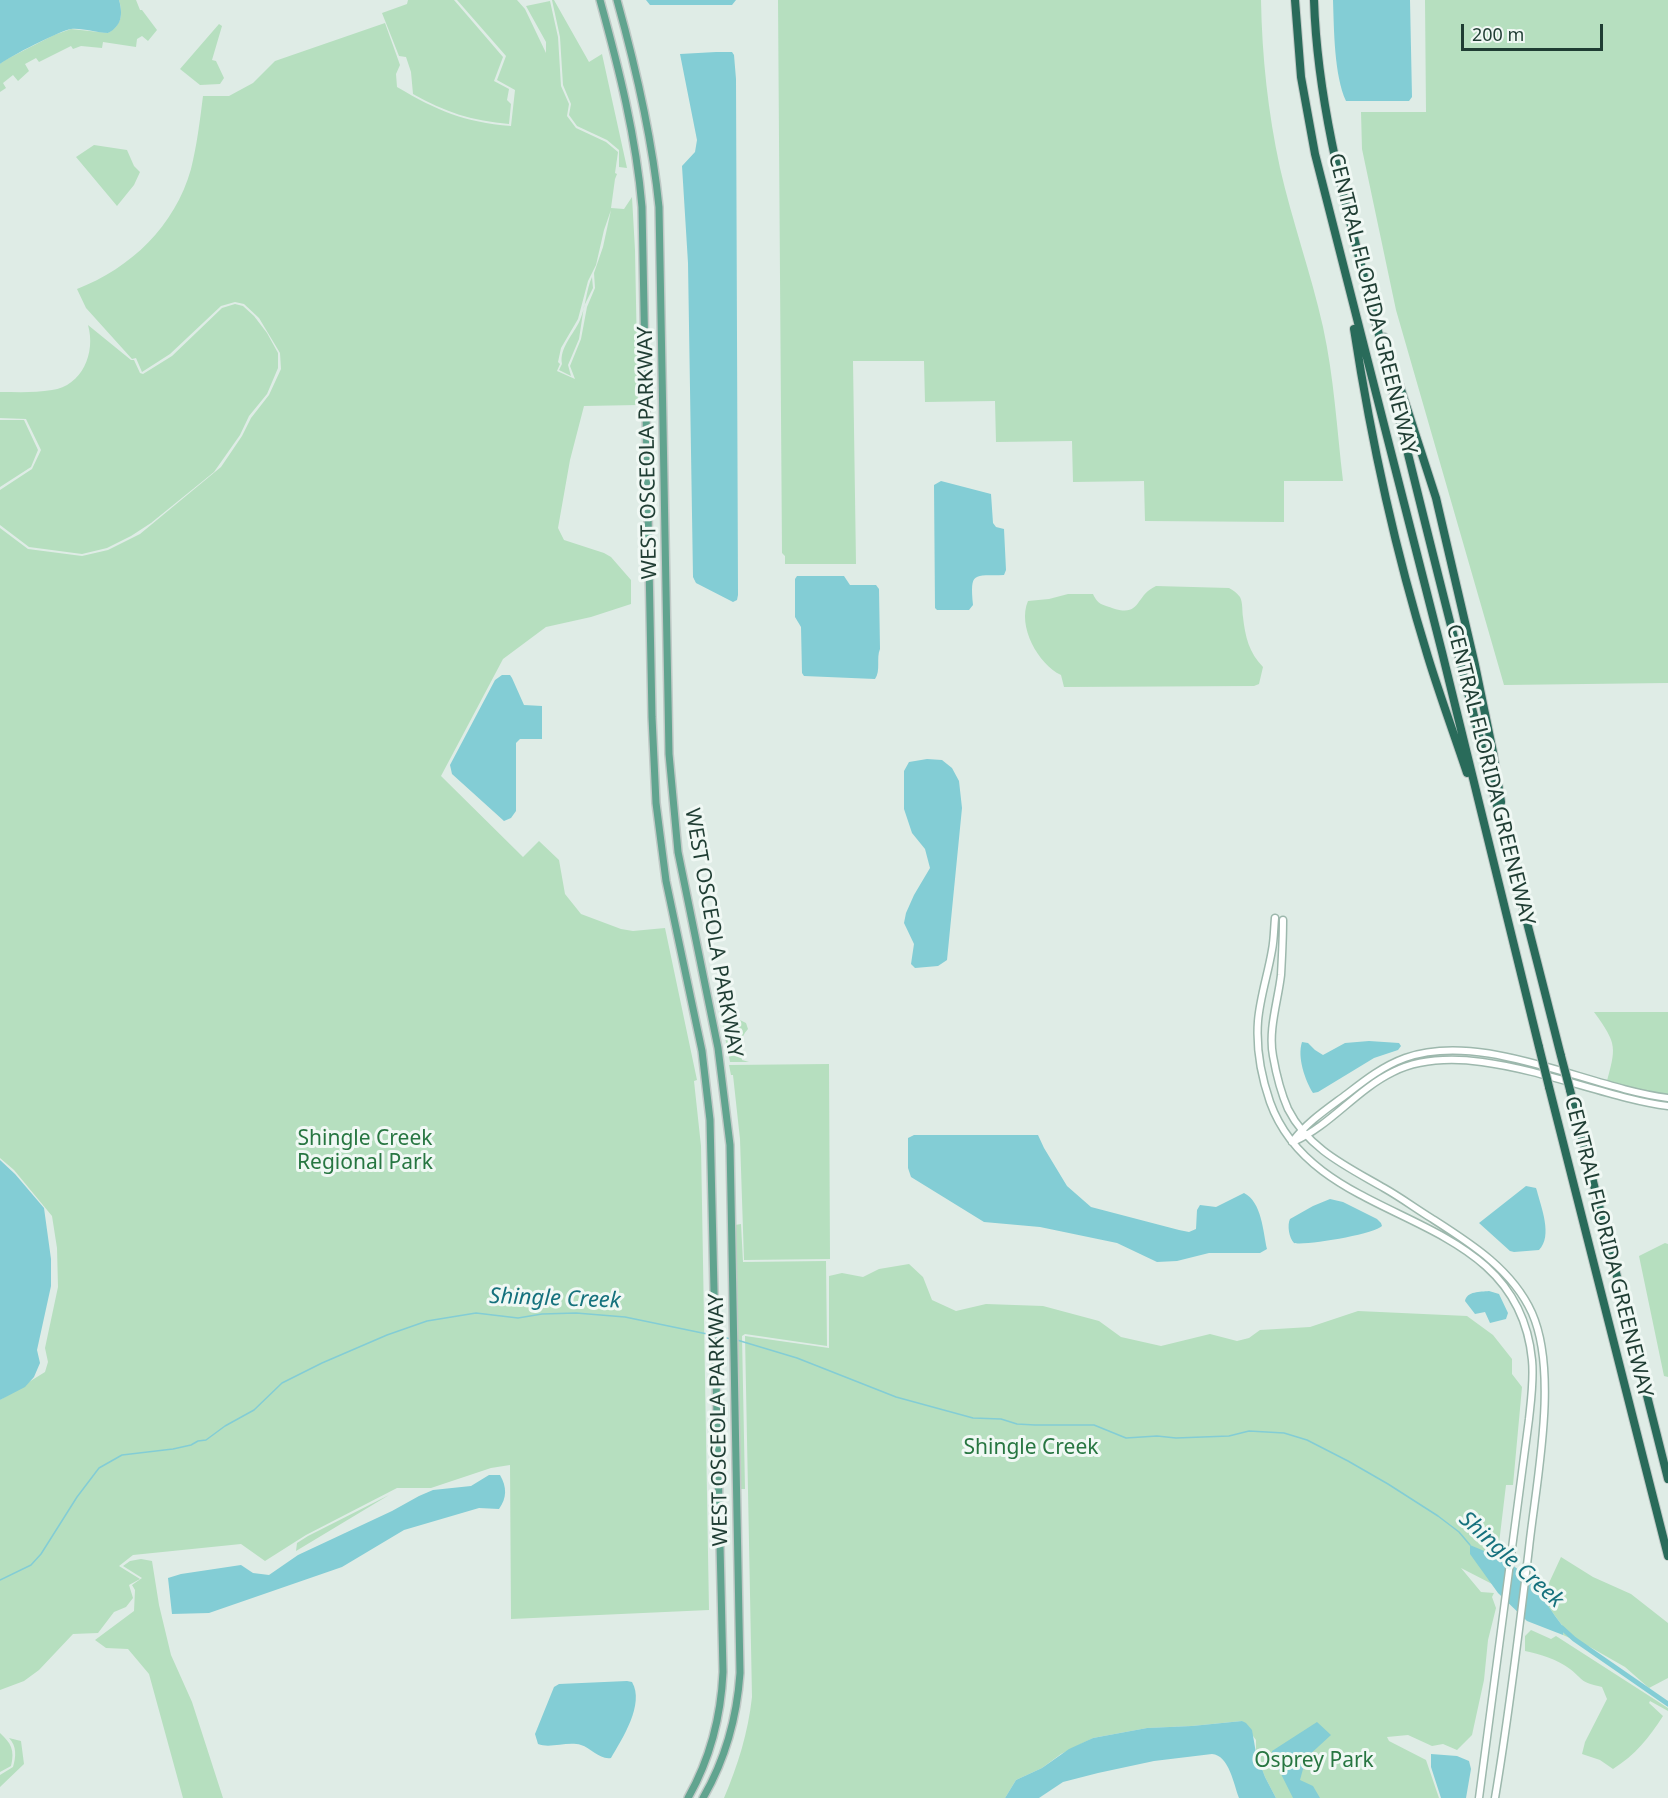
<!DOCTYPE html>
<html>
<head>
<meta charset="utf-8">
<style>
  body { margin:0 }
  #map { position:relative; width:1668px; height:1798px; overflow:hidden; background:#dfece6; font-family:"Noto Sans",sans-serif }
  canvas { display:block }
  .scale { position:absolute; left:1461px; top:24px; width:142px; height:27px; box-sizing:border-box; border:3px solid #1f3d33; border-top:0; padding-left:8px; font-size:18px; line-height:21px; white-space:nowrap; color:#1f3d33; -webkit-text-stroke:4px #f0f8f4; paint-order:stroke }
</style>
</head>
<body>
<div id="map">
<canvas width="1668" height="1798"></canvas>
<div class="scale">200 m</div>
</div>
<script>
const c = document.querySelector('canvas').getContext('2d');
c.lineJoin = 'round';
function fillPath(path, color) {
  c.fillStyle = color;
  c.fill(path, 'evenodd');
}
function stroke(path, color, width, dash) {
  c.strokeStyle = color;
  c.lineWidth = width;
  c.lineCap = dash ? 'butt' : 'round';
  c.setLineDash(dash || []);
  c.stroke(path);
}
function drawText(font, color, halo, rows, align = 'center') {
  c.font = font + ' "Noto Sans",sans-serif';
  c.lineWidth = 6;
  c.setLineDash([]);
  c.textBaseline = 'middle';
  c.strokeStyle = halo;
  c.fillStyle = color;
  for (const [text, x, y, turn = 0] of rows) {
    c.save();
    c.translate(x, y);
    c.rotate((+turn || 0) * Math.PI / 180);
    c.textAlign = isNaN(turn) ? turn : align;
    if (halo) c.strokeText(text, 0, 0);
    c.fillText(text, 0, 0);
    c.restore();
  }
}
const green = new Path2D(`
  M119,0h17l4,10h2l15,20 -9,11 -6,-5 -5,3 -1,8 -33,-5 -1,6 -21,-2 -8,3 -2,-3 -32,16 -3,-4 -11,6 4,7 -11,10 -5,-6 -10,8 3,5 -6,4v-28l5,-4 49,-25 17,-6 37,4c14,-8 15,-19 11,-33z
  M408,0h46l49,57 -9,24 15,8 -2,11 4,4 -2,20c-36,-3 -65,-12 -96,-30l-2,-22 -5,-15 -7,-1 -17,-43 25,-9z
  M457,0h60l8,9 21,44v-11l-20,-36 24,-5 8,36 3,49 8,18 -2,12 9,12 30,14 12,10 -3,21 2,1 -2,5 -4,29 13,1 8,-12 3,53 3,155 -54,1 -14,54 -12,68 6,12 40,13 7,4 20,23v24l-40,13 -45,10 -43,32 -62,117 82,81 16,-16 20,19 6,34 16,20 40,15 12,2 32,-3 32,152 -3,1 7,65 8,464 -198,9 -1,-154 -19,3 -60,20h-34l-91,47 -41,26 -24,-17 -108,11 -14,11 21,13 -11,6 4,13 -7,9 -12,5 -16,21 -25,1 -34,36 -15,11 -24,9v-290l45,-28 3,-10 -3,-14 13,-61 -1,-39 -5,-32 -38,-46 -14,-12v-630l28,21 54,7 26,-6 32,-16 81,-67 21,-31 9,-18 18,-23 12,-26 -1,-16 -21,-35 -15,-14 -9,-2 -14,4 -51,48 -28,18 -6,-14 -4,1 -46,-51 -9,-19c54,-21 98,-63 114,-120 6,-24 9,-49 12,-73h26l24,-13 22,-22 110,-38 15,42 -4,9 1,13c41,24 66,35 114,39l4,-36 -18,-10 9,-24zM611,210l-8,37 -9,26 1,15 -8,19 -6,32 -11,27 5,13 -18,-8 3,-7 -2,-2 3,-14 17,-29 10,-38 8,-16 8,-35z
  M552,0h2l35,62 13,-8 25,114 -8,-1v-17l-12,-10 -30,-14 -8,-11 2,-11 -8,-19 -3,-48z
  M778,0h483c1,57 7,112 19,168 12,53 31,105 43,159 11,50 14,103 20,154h-59v41l-139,-1 -1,-40 -71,1 -1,-41 -76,1 -1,-41 -70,1 -1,-41h-71l3,203h-71v-8l-3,-3z
  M1425,0h243v683l-164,2 -108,-375 -34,-161 -1,-37h65z
  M219,24l3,2 -10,34 4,1 8,17 -4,6 -20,1 -20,-16z
  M94,145l33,5 7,16 6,6 -6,13 -17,21 -41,-49z
  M592,277l1,11 -9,18 -5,33 -11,26 3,11 -12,-6 3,-6c-3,-16 12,-30 18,-44 6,-14 6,-30 12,-43z
  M235,304l8,2 11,10 13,17 11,20v15l-11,26 -18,22 -9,19 -26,37 -63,51 -20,13 -24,12 -25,6 -53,-7 -29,-22v-35l32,-21 9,-19 -15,-31 -26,-1v-26c17,0 35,1 52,-2 30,-4 44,-37 36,-65l43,35h3l6,13 3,1 29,-18 50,-48z
  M0,420h24l14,30 -7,17 -31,20z
  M1156,586l73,2c4,2 8,5 11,9 3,6 2,14 3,20 2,19 6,36 20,50l-4,17 -5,2 -190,1 -3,-12c-23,-11 -44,-49 -33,-74l21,-2 19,-5h25c5,11 9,10 19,14 30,10 22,-12 44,-22z
  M1594,1012h74v86l-62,-13c10,-38 12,-40 -12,-73z
  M740,1020l6,3 2,6c-9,9 -7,19 -6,31l7,2h-19l-8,-40z
  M829,1064l1,195 -86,1 -4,-121 -7,-64h-2l-2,-10z
  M741,1224l2,38 83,-1 1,85 -82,-12 -3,2 3,153h-5l-5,-264z
  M1665,1243l3,1v133l-4,-1 -25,-120z
  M909,1264l14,13 9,23 24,11 30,-7 57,2 56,15 22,16 40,9 49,-12 27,7 12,-3 11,-8 50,-3 48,-16 109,5 26,19 19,24v15l10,13 -9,98h-7l-12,100 -33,-17 20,24 13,1 -2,4 4,11 -8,32 -4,40 -12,55 -15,15 -14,-6 -11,2 -24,-11 -21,2 2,4 37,19 13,38h-163l-11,-21 -9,-24v-13l-14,-19 -50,5 -45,2 -54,10 -32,16 -19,14 -26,12 -11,18h-281c14,-33 24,-65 28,-101l-7,-361 84,12v-72l13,-3 21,4 16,-8z
  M389,1495l-93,56 1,-8 11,-7z
  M1561,1557l32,20 38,17 37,29v55l-19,10 -24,-21 -35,-20 -27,-12 1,-7 -22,-30z
  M141,1559l11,2 7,44 12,50 21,47 31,96h-40l-34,-124 -21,-25 -22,-1 -11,-8 39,-29 1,-21 -3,-5 10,-7 -19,-12 7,-5z
  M1531,1630l20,9 5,-3 112,72v3l-18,-10 -1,2 14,13c-14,22 -28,39 -50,53l-13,-9 -18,-6 3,-12 22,-43 -5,-12c-22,-5 -17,-6 -32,-18 -13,-10 -30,-15 -45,-18v-15z
  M0,1733c11,10 15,17 11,33l-11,6z
  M9,1738l12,3 3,23 -24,23v-12l13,-8c3,-10 4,-21 -4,-29z`);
const water = new Path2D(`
  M0,0h119c4,14 3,26 -11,33 -12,0 -24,-5 -37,-4 -10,1 -62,28 -71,35z
  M646,0h90l-4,5h-82z
  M1333,0h77l2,97 -3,4h-63c-12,-26 -12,-72 -13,-101z
  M716,52h16l2,3 2,24 2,516 -1,5 -4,2 -37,-19 -3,-6 -5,-314 -6,-97 13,-14 2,-12 -17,-86z
  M941,481l50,13 2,29 3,4 8,2 2,41 -2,5c-31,1 -34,-4 -31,30l-4,5h-32l-2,-2 -1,-123z
  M797,576h47l6,9h26l3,4 1,60c-4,9 1,22 -5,30l-71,-3 -2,-3 -1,-46 -6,-10v-38z
  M502,675h8l2,3 12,27 18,1v33h-22l-4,4v68l-5,7 -7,3 -52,-47 -2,-9 45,-85z
  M927,759l15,1 10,8 7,13 3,27 -15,152 -9,6 -23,2 -4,-4 3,-20 -10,-21 2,-10 8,-18 16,-27 -5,-19 -13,-16 -8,-24v-38l5,-9z
  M1369,1041l30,2 2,3 -3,4 -24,8 -56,34 -5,1c-8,-13 -16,-36 -11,-51l6,1 7,7 8,5 22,-12z
  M914,1135h124l6,13 23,38 24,21 88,23 10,2 7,-3 1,-19 3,-5 16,2 28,-14c18,9 19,39 23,56l-7,4h-51l-32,8 -20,1 -40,-19 -77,-16 -56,-5 -73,-45 -3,-9v-30z
  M0,1160l15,14 29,34 7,51v27l-14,64 3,13 -6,14 -9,10 -25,13z
  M1526,1186l10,2 1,3c4,16 16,45 2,59l-25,2 -4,-1 -31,-28z
  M1330,1199l13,3 34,17 4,4 1,3c-7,8 -77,20 -88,17 -5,-5 -7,-18 -4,-24l23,-13z
  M1489,1291l10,3 9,19 -2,6 -16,4 -5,-11 -10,2 -10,-13c2,-10 15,-9 24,-10z
  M489,1475h11c7,12 7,23 -1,34l-20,-1 -75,22 -62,37 -133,46 -37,1 -4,-36 13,-4 60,-9 12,8 16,2 29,-20 94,-44 27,-15 14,-6 38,-4z
  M1470,1545c22,9 46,18 61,37 12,15 21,31 33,46l-1,7 -36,-14 -29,-28 -28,-39z
  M627,1681l5,1c13,22 -10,57 -21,76 -11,2 -20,-10 -30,-13 -14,-4 -31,4 -43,-1l-3,-10 19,-47 5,-3z
  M1242,1721l4,2 6,7 4,23 9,24 11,21h-37c-5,-13 -10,-43 -27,-44l-58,7 -56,12 -35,9 -24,16h-34l11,-18 26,-12 27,-19 24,-11 54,-10 45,-2z
  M1317,1722l14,13 -25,23 -6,22 13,6 7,12h-27l-21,-42v-5z
  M1431,1754l26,2 12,5 2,8 -5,29h-25l-10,-31z`);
const stream = new Path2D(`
  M716,1336l16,3
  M737,1340l60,18 99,39 77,21 28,1 16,5 18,1h59l32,13 31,-2 19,2 53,-2 20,-5 35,2 23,7 41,21 40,23 50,32 21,16 11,13
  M0,1580l31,-15 10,-11 36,-57 22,-29 23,-13 51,-6 18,-4 7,-4 8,-1 19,-14 29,-16 28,-27 40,-20 65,-28 40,-14 49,-8 42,5 24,-4 34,-1 49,4 87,18`);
const canal = new Path2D(`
  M1562,1628l12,11 94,65`);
const secondary = new Path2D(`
  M1275,918c-1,11 -1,22 -3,32 -4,24 -12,47 -14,71 -2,27 3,55 12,81 47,131 247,100 262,258 2,20 -1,40 -3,59l-50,379
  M1283,920c0,18 -1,37 -2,55 -3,26 -13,55 -8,81 3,17 8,37 15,53 20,40 60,58 96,79 16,9 31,20 47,30 39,25 81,51 101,95 27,61 4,169 -3,235 -10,84 -20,167 -34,250
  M1292,1142c15,-20 35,-33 55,-48 18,-14 36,-28 58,-36 78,-28 183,30 263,40
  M1293,1142c38,-17 63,-52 100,-70 76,-38 194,24 275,34`);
const primary = new Path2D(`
  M600,0c19,69 36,136 42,207l10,510 4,86 10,78 36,170 8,69 13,552c-2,45 -13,87 -35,126
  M617,0c19,68 35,137 42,207l10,547 9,98 40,196 12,97 10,528c-3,44 -15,87 -37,125`);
const highway = new Path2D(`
  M1295,0l6,77 14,77 127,498 97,395
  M1314,0c4,124 43,243 72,363 55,232 117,462 175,693
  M1354,329c17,111 41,221 74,328 12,39 26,77 39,116
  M1384,337l52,161 39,167 18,87 8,50
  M1549,1087l119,469
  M1570,1090l98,389`);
const highwayBridge = new Path2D(`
  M1539,1047l10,40
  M1561,1056l9,34`);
const streetNames = [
  ["CENTRAL FLORIDA GREENEWAY",1372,304,76],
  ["WEST OSCEOLA PARKWAY",648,453,-91],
  ["CENTRAL FLORIDA GREENEWAY",1490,775,76],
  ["WEST OSCEOLA PARKWAY",713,933,80],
  ["CENTRAL FLORIDA GREENEWAY",1608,1247,76],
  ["WEST OSCEOLA PARKWAY",719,1420,-91]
];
const parkNames = [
  ["Shingle Creek",365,1139],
  ["Regional Park",365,1163],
  ["Shingle Creek",1031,1448],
  ["Osprey Park",1314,1761]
];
const waterNames = [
  ["Shingle Creek",555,1299,2],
  ["Shingle Creek",1511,1560,42]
];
fillPath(green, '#b6dfbf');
fillPath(water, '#83cdd5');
stroke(stream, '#83cdd5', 1.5);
stroke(canal, '#83cdd5', 5);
stroke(secondary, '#9db8ad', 9);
stroke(primary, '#c0c9c6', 10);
stroke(highway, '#c0c9c6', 10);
stroke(secondary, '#fff', 6);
stroke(primary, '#61a48f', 7);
stroke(highway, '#296b5a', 8);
stroke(highwayBridge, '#c0c9c6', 10, []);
stroke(highwayBridge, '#296b5a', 8);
drawText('21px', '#1f3d33', '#f0f8f4', streetNames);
drawText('21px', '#277641', '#f0f8f4', parkNames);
drawText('italic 22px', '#15717d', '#f0f8f4', waterNames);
</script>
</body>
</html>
